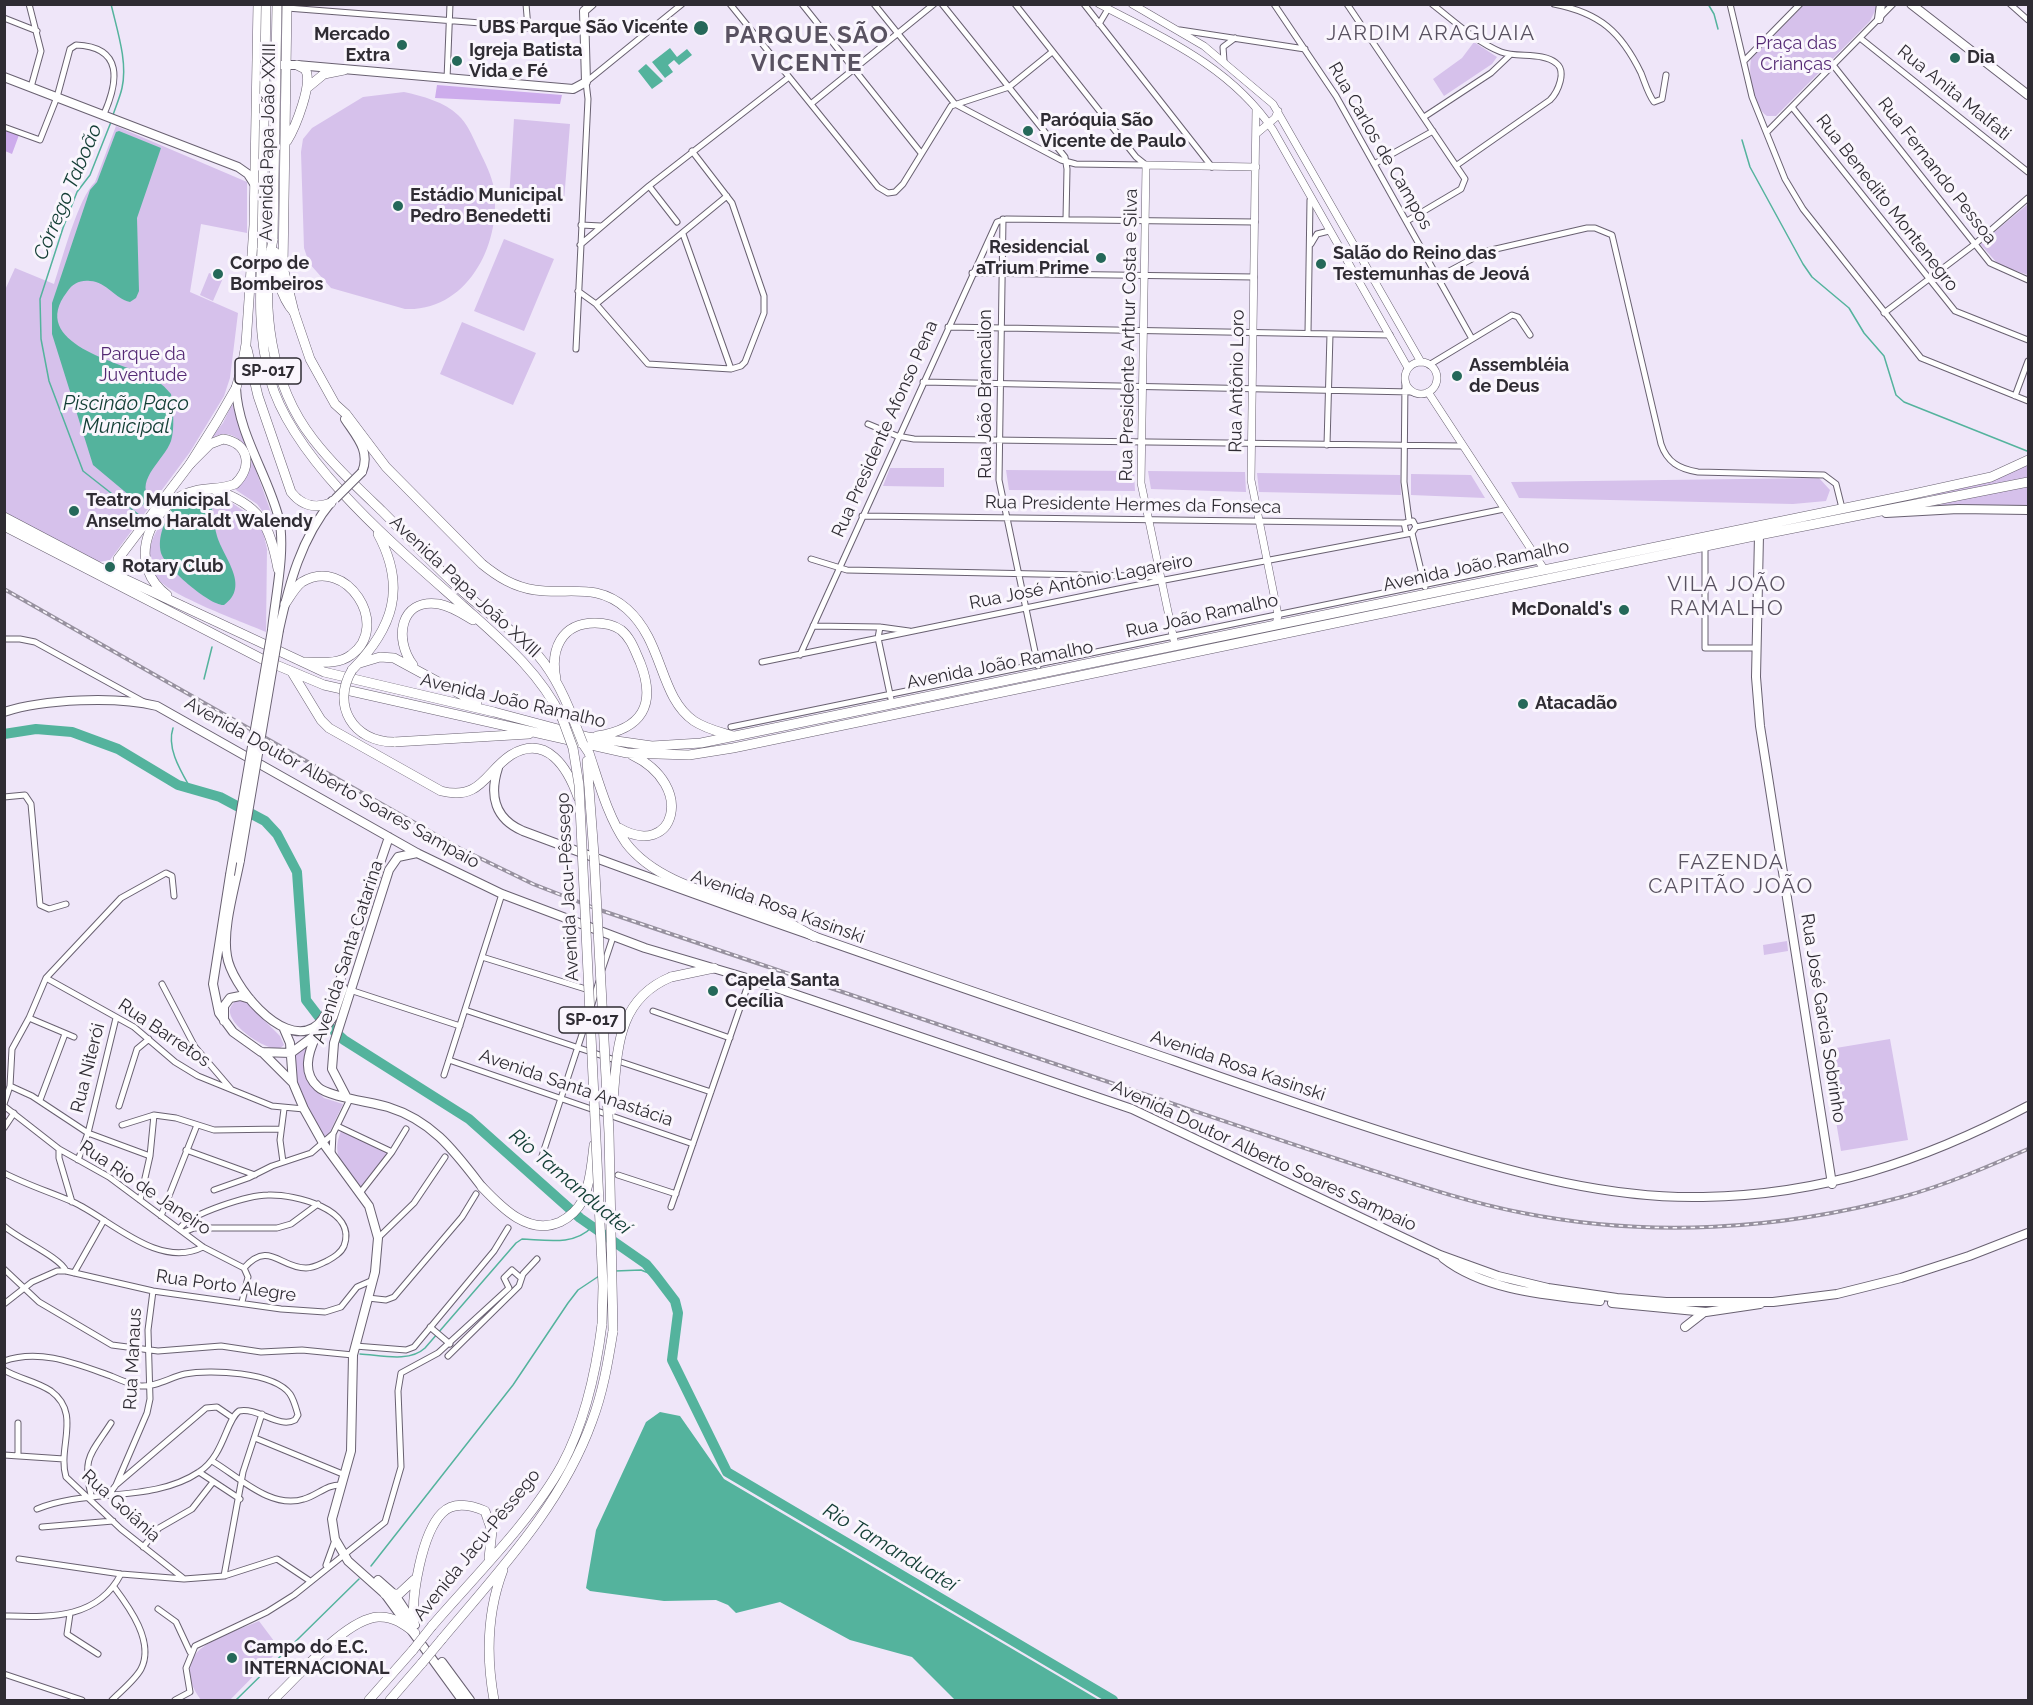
<!DOCTYPE html>
<html>
<head>
<meta charset="utf-8">
<style>
  body { margin:0 }
  #map { position:relative; width:2033px; height:1705px; overflow:hidden; background:#efe6f9; font-family:Raleway,sans-serif }
  canvas { display:block }
  .frame { position:absolute; inset:0; border:6px solid #2f2c33; pointer-events:none }
</style>
</head>
<body>
<div id="map">
<canvas width="2033" height="1705"></canvas>
<div class="frame"></div>
</div>
<script>
const c = document.querySelector('canvas').getContext('2d');
c.lineJoin = 'round';
function fillPath(path, color) {
  c.fillStyle = color;
  c.fill(path, 'evenodd');
}
function stroke(path, color, width, dash) {
  c.strokeStyle = color;
  c.lineWidth = width;
  c.lineCap = dash ? 'butt' : 'round';
  c.setLineDash(dash || []);
  c.stroke(path);
}
function drawText(font, color, halo, rows, align = 'center') {
  c.font = font + ' Raleway,sans-serif';
  c.lineWidth = 6;
  c.setLineDash([]);
  c.textBaseline = 'middle';
  c.strokeStyle = halo;
  c.fillStyle = color;
  for (const [text, x, y, turn = 0] of rows) {
    c.save();
    c.translate(x, y);
    c.rotate((+turn || 0) * Math.PI / 180);
    c.textAlign = isNaN(turn) ? turn : align;
    if (halo) c.strokeText(text, 0, 0);
    c.fillText(text, 0, 0);
    c.restore();
  }
}
const green = new Path2D(`
  M1804,5h74l-8,16 -94,95h-9c-14,-10 -19,-40 -16,-57z
  M1474,42l23,15 -5,7 -48,32 -11,-17 29,-21z
  M404,92c18,4 41,10 54,23 9,8 14,20 19,31 6,13 13,25 16,38 11,56 -24,128 -88,125l-74,-21 -22,-25 -5,-15 -3,-96 2,-13 9,-11 51,-31z
  M514,119l56,5 -6,77 -55,-2z
  M116,126l131,56v51l-46,-9 -11,68 48,21 -8,65 -6,18 -34,56 -80,108 -11,2 -94,-49v-223l10,-22 39,16c8,-24 24,-86 41,-102z
  M2028,204v71l-29,-10 -19,-21z
  M504,239l50,20 -30,72 -50,-20z
  M209,273l14,5 -10,23 -13,-6z
  M462,322l74,31 -23,52 -73,-31z
  M232,404l40,111 2,12 -17,-23 -24,-16c5,-5 14,-12 16,-19 6,-15 -9,-36 -25,-35 -5,0 -10,3 -14,5l13,-16z
  M2028,463v43l-86,-1 -9,-11z
  M890,468h54v19l-61,-1z
  M1006,470l128,1 1,20 -126,-1z
  M1148,471l97,1 1,20 -95,-3z
  M1257,473l143,2 1,20 -142,-3z
  M1411,474l60,1 14,23 -74,-3z
  M1819,478l11,12 -4,11 -33,3 -274,-6 -8,-16z
  M199,493l26,5 36,25 6,26 -1,83c-25,-11 -97,-36 -111,-56 -9,-12 -7,-27 -1,-40 14,-27 19,-29 45,-43z
  M1787,941l1,10 -24,4 -1,-10z
  M236,1000l9,1 35,35 4,9 -5,4c-15,0 -46,-21 -49,-36 -1,-6 3,-9 6,-13z
  M1890,1039l18,101 -67,11 -17,-101z
  M308,1044l1,39 15,15 19,6 -16,34 -6,-5c-9,-18 -38,-60 -24,-80 3,-3 8,-6 11,-9z
  M341,1131l47,22 -28,35c-15,-20 -30,-31 -19,-57z
  M259,1621l21,28 -50,51h-29c-36,-51 21,-63 58,-79z`);
const forest = new Path2D(`
  M437,85l125,10 -2,9 -125,-6z
  M4,129l15,6 -7,19 -7,-3z`);
const water = new Path2D(`
  M670,48l7,9 10,-8 5,6 -13,10 -5,-5 -6,5 5,7 -8,6 -13,-16z
  M646,64l17,17 -11,8 -14,-18z
  M119,131l42,17 -24,70 2,73 -3,7 -6,4c-15,-3 -23,-20 -40,-21 -10,-1 -17,2 -23,11 -40,52 54,70 83,85 9,4 15,10 21,17 2,13 4,35 0,47 -7,19 -35,38 -22,57l-7,8 -49,-41 -41,-131v-31l38,-113 7,-8 19,-50z
  M192,500h15c9,11 6,23 10,36 6,21 34,50 7,69 -14,1 -59,-38 -63,-52 -4,-16 4,-32 11,-45z
  M660,1412l20,4 44,63 375,221h-144l-43,-43 -62,-17 -70,-38 -44,11 -8,-8 -12,-5 -52,1 -74,-10 -4,-3 10,-58 50,-108z`);
const stream = new Path2D(`
  M111,4c6,26 17,58 11,84 -2,9 -6,18 -9,27
  M1708,4l6,10 4,15
  M111,122l-21,53 -13,17 -14,36 -23,71 1,40 8,42 34,90 61,48
  M1742,140l8,27 53,97 9,13 37,31 15,25 20,23 12,39 8,7 123,49
  M204,679l8,-32
  M173,728c-7,21 9,45 19,63
  M615,1271l26,-1 15,6
  M360,1354c20,1 49,9 65,-6l91,-105 6,-4c24,1 52,7 70,-12
  M371,1566l142,-181 55,-82 10,-13 21,-14
  M236,1700l123,-121`);
const river = new Path2D(`
  M4,734l32,-5 36,3 46,17 60,36 42,12 45,24 12,13 20,38 9,128 13,17 25,23 125,79 111,99 66,46 10,12 19,25 3,12 -6,47 55,112 386,228`);
const minor = new Path2D(`
  M29,4l12,47 -10,36
  M526,4l2,24
  M730,4l148,183 10,6 7,-1 8,-8 48,-78 58,-19 43,-35
  M802,4l119,149
  M874,4l81,100 106,56 15,4 70,1
  M942,4l123,153 2,12 -1,50
  M1015,4l121,153 10,8
  M1084,4l128,163
  M1274,4l62,92 135,241
  M1347,4l118,175 -4,10 -54,32
  M1432,4c22,17 44,38 69,48 16,6 42,0 55,11 11,8 2,29 -6,37l-93,65
  M1554,4c46,9 67,28 87,69 4,10 7,21 13,29l8,-3 4,-24
  M1730,4l22,93 33,82 18,30 118,149 107,43
  M2010,4l18,16
  M287,8l297,23
  M4,18l33,13
  M1099,24l9,-15
  M1180,30l125,19
  M1860,38l168,134
  M1224,61l-1,-14 12,-9
  M1744,61l56,-57
  M1833,65l157,198 38,17
  M447,79l3,-75
  M812,103l122,-99
  M1792,107l163,204 73,29
  M1424,117l67,-44 19,-18
  M4,127l36,13 17,-43 13,-48 6,-4c48,2 42,37 28,69
  M1767,132l126,-128
  M1374,164l59,-33
  M649,186l28,36
  M1003,219l-4,261 39,186
  M581,225l20,1
  M683,234l48,135
  M1311,244l6,-10 12,-3
  M580,245l69,-59 140,-109
  M972,273l282,4
  M1438,277l49,-26 100,-23h8l17,7 49,209c6,18 18,25 37,28l126,3 12,9 6,24
  M578,291l18,13 52,60 83,5 10,-3 4,-4 19,-49v-17l-32,-93 -40,-52
  M596,304l131,-108
  M1884,313l91,-69 53,-46
  M948,327l442,8
  M1308,333l2,-133
  M576,349l12,-250 -2,-17 96,-78
  M1429,365l83,-50 6,2 12,18
  M923,382l489,10
  M1405,382l-1,100 5,38
  M2015,396l13,-35
  M868,424l29,12 17,3 548,7
  M1327,445l3,-111
  M862,516l542,7
  M1416,527l88,-18
  M1412,533l13,54
  M1705,547v101h52
  M811,559l36,11 286,6 20,1 8,4
  M813,626l67,1 29,4
  M880,627l-2,11 13,61
  M4,639h16l15,3 109,60
  M800,655l197,-433 9,-3 249,3
  M762,662l371,-76 279,-53 4,-6 -3,-6 -9,2 2,9
  M731,727l808,-166
  M4,797l21,-2 6,9 9,101 9,4 17,-5
  M482,957l107,33
  M602,970l11,-33
  M46,978l88,49 41,35 23,14 74,30 32,3
  M162,984l33,63 36,42
  M350,990l110,36
  M592,1004l7,-23
  M465,1010l246,82
  M653,1011l77,27
  M29,1018l45,19
  M449,1060l244,84
  M444,1075l58,-181
  M10,1086l22,10 56,37 62,23
  M40,1100l25,-66
  M4,1104l6,-18 2,-37 17,-31 17,-40 75,-80 45,-25 6,3 2,20
  M4,1106l55,43 50,28 94,70 41,21 4,9 -6,25
  M119,1106l18,-57 12,-10
  M122,1125l32,-10 22,3 38,12 67,-1
  M337,1126l55,26
  M4,1128l10,-15
  M59,1149v9l13,44
  M186,1150l69,25
  M332,1153l1,-19
  M542,1156l46,-140
  M78,1160l10,-27 28,-115
  M283,1162l-3,-22 4,-31
  M4,1173c23,12 46,19 69,29 36,16 85,68 130,45
  M618,1175l58,19
  M214,1190l34,-12 24,-12 39,-13 22,-19 17,-35
  M360,1193l32,-41 14,-23
  M140,1200l10,-44 4,-41
  M671,1207l79,-228
  M161,1216l36,-91
  M4,1226c14,13 56,31 62,45
  M180,1228c12,-15 69,-33 88,-33 26,-1 90,14 76,51 -3,7 -10,11 -17,15 -7,3 -13,7 -21,7 -26,0 -37,-28 -62,0
  M184,1232l10,-4h83l14,-4 27,-20
  M378,1238l36,-35 31,-46
  M4,1269l35,33 73,43 46,6 63,-5 40,6 41,-2 51,5
  M74,1273l30,-53
  M368,1298l18,2 8,-3 68,-80 14,-23
  M4,1304l28,-22 25,-11h9l87,20 128,18 44,3 16,-5 16,-20 16,-7
  M430,1327l20,17
  M355,1346l51,4 8,-3 80,-96 14,-23
  M448,1356l71,-70 4,-12 14,-15
  M4,1361c36,-13 73,3 107,15 9,4 20,9 30,10 15,1 30,-9 44,-12 25,-5 89,-2 105,20 4,6 6,14 8,21l-3,5c-16,9 -37,-13 -56,-9 -13,9 -15,45 -40,61 -46,31 -111,16 -162,37
  M4,1370c15,9 32,11 47,21 31,23 6,56 15,86l55,52 62,49
  M18,1423v32
  M255,1438l90,37
  M4,1455l60,4
  M212,1461c26,15 59,49 92,38 14,-4 23,-15 38,-14
  M199,1472l41,27
  M117,1484l89,-76 11,-1 16,11
  M110,1493l6,-8 31,-72 3,-14 -2,-69 5,-39
  M91,1495c-9,-38 0,-41 20,-72
  M42,1527l71,-6
  M143,1547l16,-19 33,-19 21,-27
  M19,1559l102,15 63,5 40,-3 53,-17 33,22
  M326,1565l9,-25
  M224,1576l19,-104 19,-58
  M158,1609l18,13 14,30
  M70,1614l-3,20 31,20
  M4,1616c46,1 93,4 117,-42
  M4,1674l78,26
  M112,1700c9,-9 23,-20 29,-31 14,-27 -12,-62 -27,-82
  M175,1700l15,-8 -4,-24 9,-22 72,-34 27,-17 91,-73 16,-55 -3,-76 3,-18 37,-20 71,-65 -5,-10 8,-8 9,8`);
const tertiary = new Path2D(`
  M1099,4c65,34 132,63 174,126l135,238
  M1132,4l72,42 69,58 148,258
  M1256,108l-5,372 27,135 -2,10
  M1256,134l19,-16 3,-7
  M1405 378a16 16 0 1 1 32 0a16 16 0 1 1-32 0Z
  M1428,392l116,177
  M1175,645l-34,-162 5,-318 110,2`);
const secondary = new Path2D(`
  M1911,4l117,91
  M1879,19l2,-15
  M258,65h39l276,24 13,-7 -2,-71 8,-7
  M4,77l234,90 10,7 7,11
  M236,388c2,46 32,87 43,131 7,31 -4,79 -7,111
  M345,419c11,17 26,32 17,53
  M1886,513l72,-4 70,1
  M1759,535l-3,142 4,49 72,458
  M279,630c10,-46 22,-92 53,-129
  M4,712c40,-13 112,-16 153,-6l260,147 85,41 143,54 105,31 382,130 308,146 58,21 50,12 69,10 49,4h107l64,-8 64,-16 68,-22 59,-23
  M498,768c-9,28 -3,51 25,63 216,81 434,155 652,230 85,30 170,60 256,86 88,27 179,52 272,50 120,-2 220,-36 325,-91
  M240,860c-5,27 -18,69 -13,96 4,28 53,90 86,72 11,-6 15,-20 21,-30l55,-161
  M230,875l-17,109 6,29 14,19 28,20 30,1 35,-26 7,-10 10,-29
  M224,1021v-15l6,-8 10,-2 10,3
  M284,1029l6,14 3,40 11,26 19,34 46,63 9,32 -3,34 -22,83 -2,96 -19,68 3,20 13,22 37,33 77,106
  M316,1036c-8,17 -14,37 2,51 10,10 54,15 70,20 45,14 67,45 94,80
  M262,1052l31,31
  M346,1096l-14,-27 2,-26 55,-173 9,-13 19,-4
  M1443,1258c42,33 106,37 157,43
  M1612,1303l94,9 54,-8
  M1685,1327l18,-14
  M378,1580l17,15 20,30
  M442,1662l28,38`);
const primary = new Path2D(`
  M287,4l-4,263 11,45 16,47 25,45 11,10 40,53 96,97c16,13 32,23 53,26 34,5 61,-8 92,19 37,33 32,88 67,112 12,8 26,11 39,15
  M307,88l17,-14 20,-4
  M287,141c8,-13 27,-59 18,-72l-8,-4
  M247,349l11,47 33,96c11,14 24,17 40,11
  M118,581v-22l72,-95 27,-43 19,-33 6,-21 4,-23 8,-119 4,-221`);
const trunk = new Path2D(`
  M273,239c-13,66 -3,145 40,200 20,26 45,49 69,72 26,26 51,53 77,77 24,22 51,40 74,62 18,18 32,47 41,71
  M262,248c-2,44 -4,88 8,131 23,83 130,171 193,227 38,34 76,65 99,112
  M275,252c2,22 4,43 19,60
  M215,490c45,14 55,35 63,79
  M4,517l95,50 225,105 170,40 94,25 64,9 49,-3 1208,-248 82,-18 37,-17
  M4,526l258,133 62,26 303,68 62,2 44,-7 1026,-213 269,-53
  M167,595c-38,-28 -22,-79 14,-99 17,-10 37,-5 54,-12 18,-17 14,-41 -12,-45l-13,5 -20,20
  M285,604c5,-7 10,-17 17,-22 44,-27 90,44 49,73 -13,10 -31,7 -46,7
  M360,663l20,-6 14,1 83,45
  M413,665c-19,-25 -14,-67 26,-61 12,2 24,10 34,16
  M352,670c41,-42 55,-82 26,-136
  M293,674l28,46 8,8 112,63c40,10 44,-19 70,-36 36,-22 57,14 67,42
  M556,679c-6,-29 5,-56 39,-56 10,0 19,2 26,7 10,8 14,21 19,32 17,43 2,67 -43,74
  M394,742l135,-8
  M583,744l6,9c10,30 19,64 37,90 32,42 97,53 143,71 16,6 31,15 46,23
  M587,761l7,94
  M619,828c55,32 78,-42 13,-73
  M671,977l43,-9
  M482,1187c20,21 47,49 78,35 10,-5 18,-13 23,-22 7,-17 9,-37 11,-55
  M385,1594h14l15,-14
  M414,1623c-3,-27 8,-90 28,-110 12,-12 29,-8 43,-2l7,20 -3,27
  M432,1626c43,-50 99,-105 130,-161 23,-43 34,-93 40,-141
  M442,1639c56,-67 120,-134 150,-218 11,-29 16,-59 21,-90
  M273,1700c24,-22 72,-81 105,-83 15,-1 26,7 37,16
  M369,1700l44,-50
  M390,1700l32,-37
  M494,1700c-8,-44 -7,-88 9,-130`);
const rail = new Path2D(`
  M4,589l455,259 74,36 64,25c183,61 365,124 547,185 74,25 147,50 221,74 52,17 105,35 158,45 126,25 256,17 379,-16 44,-12 85,-30 126,-48`);
const secondaryBridge = new Path2D(`
  M335,499l27,-27
  M240,860l39,-230
  M230,875l42,-245`);
const trunkBridge = new Path2D(`
  M273,239l4,-235
  M262,248l4,-244
  M352,670c-21,35 1,72 42,72
  M562,718l11,30 6,37 24,501 -1,38
  M574,721l9,23
  M594,855l15,278 4,198
  M612,1110c6,-54 1,-109 59,-133
  M413,1650l19,-24
  M422,1663l20,-24`);
const markers = [
  [701,28,8,"#256859"],
  [402,45,6,"#256859"],
  [1955,58,6,"#256859"],
  [457,61,6,"#256859"],
  [1028,131,6,"#256859"],
  [398,206,6,"#256859"],
  [1101,258,6,"#256859"],
  [1321,264,6,"#256859"],
  [218,274,6,"#256859"],
  [1457,376,6,"#256859"],
  [74,511,6,"#256859"],
  [110,567,6,"#256859"],
  [1624,610,6,"#256859"],
  [1523,704,6,"#256859"],
  [713,991,6,"#256859"],
  [232,1658,6,"#256859"]
];
const shields = [
  [268,371,66],
  [592,1020,66]
];
const shieldNames = [
  ["SP-017",268,371],
  ["SP-017",592,1020]
];
const poiNames = [
  ["UBS Parque São Vicente",688,28,"right"],
  ["Mercado",390,35,"right"],
  ["Extra",390,56,"right"],
  ["Igreja Batista",469,51],
  ["Vida e Fé",469,72],
  ["Dia",1967,58],
  ["Paróquia São",1040,121],
  ["Vicente de Paulo",1040,142],
  ["Estádio Municipal",410,196],
  ["Pedro Benedetti",410,217],
  ["Residencial",1089,248,"right"],
  ["aTrium Prime",1089,269,"right"],
  ["Salão do Reino das",1333,254],
  ["Testemunhas de Jeová",1333,275],
  ["Corpo de",230,264],
  ["Bombeiros",230,285],
  ["Assembléia",1469,366],
  ["de Deus",1469,387],
  ["Teatro Municipal",86,501],
  ["Anselmo Haraldt Walendy",86,522],
  ["Rotary Club",122,567],
  ["McDonald's",1612,610,"right"],
  ["Atacadão",1535,704],
  ["Capela Santa",725,981],
  ["Cecília",725,1002],
  ["Campo do E.C.",244,1648],
  ["INTERNACIONAL",244,1669]
];
const parkNames = [
  ["Praça das",1796,44],
  ["Crianças",1796,65],
  ["Parque da",143,355],
  ["Juventude",143,376]
];
const streetNames = [
  ["Rua Anita Malfati",1954,93,39],
  ["Avenida Papa João XXIII",268,142,-89],
  ["Rua Carlos de Campos",1380,146,60],
  ["Rua Fernando Pessoa",1937,171,52],
  ["Rua Benedito Montenegro",1887,203,52],
  ["Rua Presidente Arthur Costa e Silva",1129,335,-89],
  ["Rua Antônio Loro",1237,381,-89],
  ["Rua João Brancalion",986,394,-90],
  ["Rua Presidente Afonso Pena",885,429,-66],
  ["Rua Presidente Hermes da Fonseca",1133,505,1],
  ["Avenida João Ramalho",1476,566,-12],
  ["Rua José Antônio Lagareiro",1081,582,-11],
  ["Avenida Papa João XXIII",465,587,43],
  ["Rua João Ramalho",1202,616,-12],
  ["Avenida João Ramalho",1000,665,-11],
  ["Avenida João Ramalho",513,701,13],
  ["Avenida Doutor Alberto Soares Sampaio",332,783,29],
  ["Avenida Jacu-Pêssego",568,887,-93],
  ["Avenida Rosa Kasinski",778,907,20],
  ["Avenida Santa Catarina",348,952,-72],
  ["Rua José Garcia Sobrinho",1823,1018,81],
  ["Rua Barretos",164,1033,34],
  ["Avenida Rosa Kasinski",1238,1066,19],
  ["Rua Niterói",88,1068,-76],
  ["Avenida Santa Anastácia",576,1088,19],
  ["Avenida Doutor Alberto Soares Sampaio",1264,1156,25],
  ["Rua Rio de Janeiro",145,1188,34],
  ["Rua Porto Alegre",226,1286,8],
  ["Rua Manaus",133,1359,-87],
  ["Rua Goiânia",121,1506,42],
  ["Avenida Jacu-Pêssego",477,1545,-51]
];
const waterNames = [
  ["Córrego Taboão",68,192,-67],
  ["Piscinão Paço",126,404],
  ["Municipal",126,427],
  ["Rio Tamanduateí",570,1182,40],
  ["Rio Tamanduateí",890,1548,31]
];
const quarterNames = [
  ["JARDIM ARAGUAIA",1431,34],
  ["VILA JOÃO",1727,585],
  ["RAMALHO",1727,609],
  ["FAZENDA",1731,863],
  ["CAPITÃO JOÃO",1731,887]
];
const districtNames = [
  ["PARQUE SÃO",807,36],
  ["VICENTE",807,64]
];
fillPath(green, '#d6c1eb');
fillPath(forest, '#cdacec');
fillPath(water, '#54b39d');
stroke(stream, '#54b39d', 1.5);
stroke(river, '#54b39d', 10);
stroke(minor, '#696171', 7);
stroke(tertiary, '#696171', 8);
stroke(secondary, '#696171', 10);
stroke(primary, '#696171', 10);
stroke(trunk, '#696171', 10);
stroke(minor, '#fff', 5);
stroke(tertiary, '#fff', 7);
stroke(secondary, '#fff', 8);
stroke(primary, '#fff', 9);
stroke(trunk, '#fff', 9);
stroke(rail, '#97919f', 4);
stroke(rail, '#faf6fd', 1.5, [4.5]);
stroke(secondaryBridge, '#696171', 10, []);
stroke(trunkBridge, '#696171', 10, []);
stroke(secondaryBridge, '#fff', 8);
stroke(trunkBridge, '#fff', 9);
for (const [x, y, r, color] of markers) {
  const dot = new Path2D();
  dot.arc(x, y, r, 0, 2 * Math.PI);
  c.fillStyle = color;
  c.fill(dot);
  stroke(dot, '#faf6fd', 2);
}
for (const [x, y, w] of shields) {
  const box = new Path2D();
  box.roundRect(x - w / 2, y - 13, w, 26, 4.5);
  c.fillStyle = '#faf6fd';
  c.fill(box);
  stroke(box, '#2f2c33', 1.5);
}
drawText('bold 16px', '#2f2c33', null, shieldNames);
drawText('bold 18px', '#2f2c33', '#faf6fd', poiNames, 'left');
drawText('18px', '#542974', '#faf6fd', parkNames);
drawText('18px', '#2f2c33', '#faf6fd', streetNames);
drawText('italic 20px', '#123d34', '#faf6fd', waterNames);
c.letterSpacing = '1.5px';
drawText('21px', '#595261', '#faf6fd', quarterNames);
c.letterSpacing = '0px';
c.letterSpacing = '1.5px';
drawText('bold 24px', '#595261', '#faf6fd', districtNames);
c.letterSpacing = '0px';
</script>
</body>
</html>
